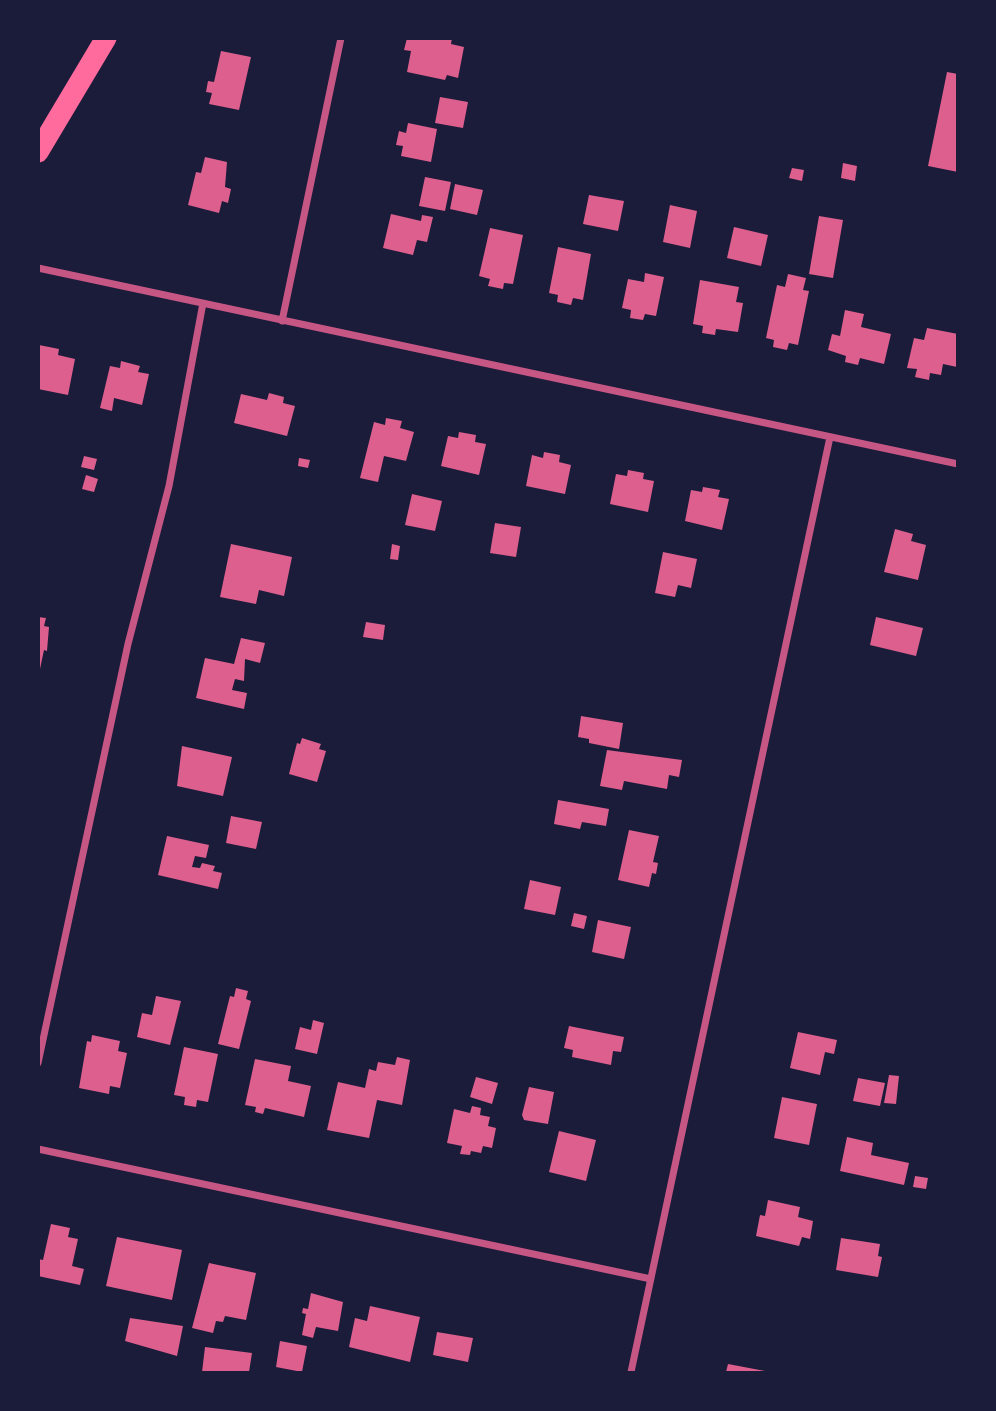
<!DOCTYPE html>
<html>
<head>
<meta charset="utf-8">
<style>
  body { margin:0 }
  #map { position:relative; width:996px; height:1411px; overflow:hidden; background:#1b1b3a; font-family:Arial,sans-serif }
  canvas { display:block }
  .frame { position:absolute; inset:0; border:40px solid #1b1b3a; pointer-events:none }
</style>
</head>
<body>
<div id="map">
<canvas width="996" height="1411"></canvas>
<div class="frame"></div>
</div>
<script>
const c = document.querySelector('canvas').getContext('2d');
c.lineJoin = 'round';
function fillPath(path, color) {
  c.fillStyle = color;
  c.fill(path, 'evenodd');
}
function stroke(path, color, width, dash) {
  c.strokeStyle = color;
  c.lineWidth = width;
  c.lineCap = dash ? 'butt' : 'round';
  c.setLineDash(dash || []);
  c.stroke(path);
}
const building = new Path2D(`
  M407,38h45l-1,6 13,3 -6,31 -11,-3 -2,5 -38,-8 4,-21 -7,-1z
  M221,51l30,6 -12,53 -30,-6 3,-11 -6,-1 2,-11 6,1z
  M947,72l11,2v98l-30,-6z
  M440,97l28,5 -5,26 -28,-5z
  M408,123l29,6 -6,33 -30,-6 2,-10 -7,-1 3,-14 7,2z
  M205,157l22,5 -2,25 6,2 -3,14 -6,-2 -3,12 -31,-8 8,-33 5,1z
  M843,163l14,3 -2,15 -14,-3z
  M792,168l12,2 -2,11 -13,-3z
  M425,177l26,5 -6,29 -26,-5z
  M455,184l28,6 -6,25 -27,-6z
  M589,195l35,6 -6,30 -35,-7z
  M670,205l27,6 -7,37 -27,-6z
  M391,214l30,7 1,-6 11,2 -6,25 -10,-2 -4,15 -30,-7z
  M819,216l24,4 -10,58 -24,-4z
  M734,227l34,8 -7,31 -34,-8z
  M490,228l33,7 -10,49 -9,-1 -1,6 -15,-3 2,-7 -11,-3z
  M558,247l33,7 -8,46 -10,-2 -2,7 -14,-3 1,-7 -9,-2z
  M645,273l19,4 -8,39 -11,-2 -2,6 -13,-2 1,-8 -9,-2 6,-29 16,3z
  M788,274l18,4 -3,12 6,1 -11,54 -9,-2 -2,7 -14,-3 1,-7 -8,-2 11,-53 8,2z
  M700,280l39,7 -3,15 7,1 -5,29 -22,-3 -1,6 -13,-2 1,-7 -10,-2z
  M845,310l19,4 -3,13 30,7 -7,30 -24,-6 -2,7 -13,-3 1,-6 -18,-6 4,-16 8,2z
  M927,328l31,6 -1,33 -14,-3 -2,11 -11,-2 -1,7 -14,-3 2,-8 -10,-1 7,-30 10,2z
  M39,345l20,4 -1,6 17,4 -7,36 -30,-6z
  M121,361l19,5 -2,6 11,2 -7,31 -28,-7 -2,13 -12,-3 10,-42 10,2z
  M269,393l15,4 -1,6 12,3 -8,30 -53,-13 7,-29 26,6z
  M386,418l16,3 -2,7 14,4 -8,29 -22,-5 -6,26 -18,-4 14,-56 11,3z
  M459,432l17,3 -1,7 11,2 -7,31 -38,-9 7,-30 10,2z
  M544,452l16,3 -1,7 12,3 -6,29 -39,-8 6,-31 11,3z
  M84,456l13,3 -3,11 -13,-3z
  M299,458l11,2 -2,8 -10,-2z
  M628,470l16,3 -1,6 11,2 -6,31 -38,-8 6,-30 11,2z
  M86,475l12,4 -4,13 -12,-3z
  M703,487l17,3 -2,7 11,2 -7,31 -37,-9 6,-31 11,2z
  M412,494l30,7 -7,30 -30,-6z
  M495,523l26,4 -5,30 -26,-4z
  M895,529l18,5 -2,7 15,4 -8,35 -34,-8z
  M231,544l61,13 -8,39 -25,-6 -3,14 -36,-7z
  M392,544l8,2 -2,14 -8,-1z
  M663,552l34,7 -6,29 -13,-3 -3,12 -20,-4z
  M38,617l8,1 -2,8 5,1 -2,24 -3,-1 -4,19z
  M876,617l47,11 -7,28 -46,-11z
  M366,622l19,3 -2,15 -20,-3z
  M241,638l24,5 -5,20 -15,-4 -1,22 -9,-2 -3,11 15,3 -3,16 -48,-11 9,-40 29,6z
  M581,716l42,7 -4,26 -30,-6v-4l-11,-2z
  M302,738l19,6 -2,5 7,2 -9,31 -28,-8 8,-31 3,1z
  M182,746l50,11 -9,39 -46,-10z
  M607,750l75,10 -3,17 -10,-2 -2,14 -43,-8 -2,9 -22,-4z
  M558,800l51,9 -3,17 -24,-4 -2,7 -26,-5z
  M231,816l31,6 -6,27 -30,-6z
  M629,830l30,6 -6,26 5,1 -2,11 -4,-1 -3,14 -31,-7z
  M167,836l42,9 -3,13 -11,-2 -3,11 8,1 2,-5 13,3 -2,5 9,2 -4,16 -60,-14z
  M530,880l31,7 -6,28 -31,-6z
  M574,913l13,3 -3,13 -13,-3z
  M598,920l33,7 -7,32 -32,-7z
  M236,988l12,3 -2,8 5,2 -12,48 -21,-5 12,-48 4,1z
  M156,996l25,5 -11,44 -33,-8 5,-24 10,2z
  M313,1020l11,3 -7,31 -22,-5 5,-22 11,3z
  M569,1026l55,11 -3,15 -8,-1 -2,14 -39,-8 1,-7 -9,-2z
  M798,1032l39,8 -3,14 -9,-2 -5,23 -30,-7z
  M92,1035l28,6 -2,10 9,2 -7,35 -10,-2 -1,8 -30,-6 8,-47 4,1z
  M184,1047l34,7 -10,48 -11,-2 -1,7 -12,-2 1,-8 -11,-2z
  M397,1057l13,3 -8,45 -25,-5 -8,38 -42,-8 11,-48 27,6 4,-19 7,2 2,-9 17,3z
  M255,1059l36,7 -3,15 23,5 -7,31 -39,-9 -2,6 -8,-2 1,-5 -11,-2z
  M889,1075l10,1 -3,28 -12,-1z
  M476,1077l22,6 -6,21 -22,-7z
  M858,1078l27,5 -5,23 -27,-5z
  M529,1087l25,5 -6,32 -24,-4 -2,-5z
  M782,1097l35,7 -8,41 -35,-7z
  M472,1106l9,2 -1,7 10,2 -2,9 8,2 -4,20 -9,-2 -2,7 -10,-2 -1,4 -10,-1 2,-8 -15,-3 7,-34 16,4z
  M559,1131l37,9 -10,41 -37,-9z
  M847,1137l26,6 -2,12 38,8 -5,22 -64,-14z
  M915,1176l13,2 -2,11 -13,-2z
  M768,1200l32,7 -2,10 15,4 -3,18 -8,-2 -3,9 -43,-10 4,-21 5,1z
  M51,1224l19,4 -2,9 10,2 -6,27 12,3 -4,16 -42,-9v-17l5,1z
  M117,1237l65,13 -10,50 -66,-14z
  M841,1238l39,6 -2,12 4,1 -4,20 -42,-7z
  M209,1263l47,10 -10,47 -21,-4 -2,6 -7,-1 -3,12 -21,-5z
  M311,1293l32,9 -5,29 -22,-4 -3,11 -11,-3 4,-21 -4,-1 1,-5 5,1z
  M370,1306l50,11 -10,45 -61,-15 6,-29 12,3z
  M130,1318l53,8 -6,30 -52,-15z
  M437,1332l36,6 -5,24 -35,-7z
  M280,1341l27,5 -5,26 -26,-5z
  M205,1347l47,6 -3,19h-47z
  M728,1364l37,7v1h-39z`);
const minor = new Path2D(`
  M38,268l920,196
  M282,321l59,-283
  M38,1063l90,-419 41,-158 34,-183
  M38,1149l613,130
  M631,1372l199,-935`);
const motorway = new Path2D(`
  M38,152l68,-114`);
fillPath(building, '#dd5f8e');
stroke(minor, '#c65784', 7);
stroke(motorway, '#ff6b9d', 21);
</script>
</body>
</html>
